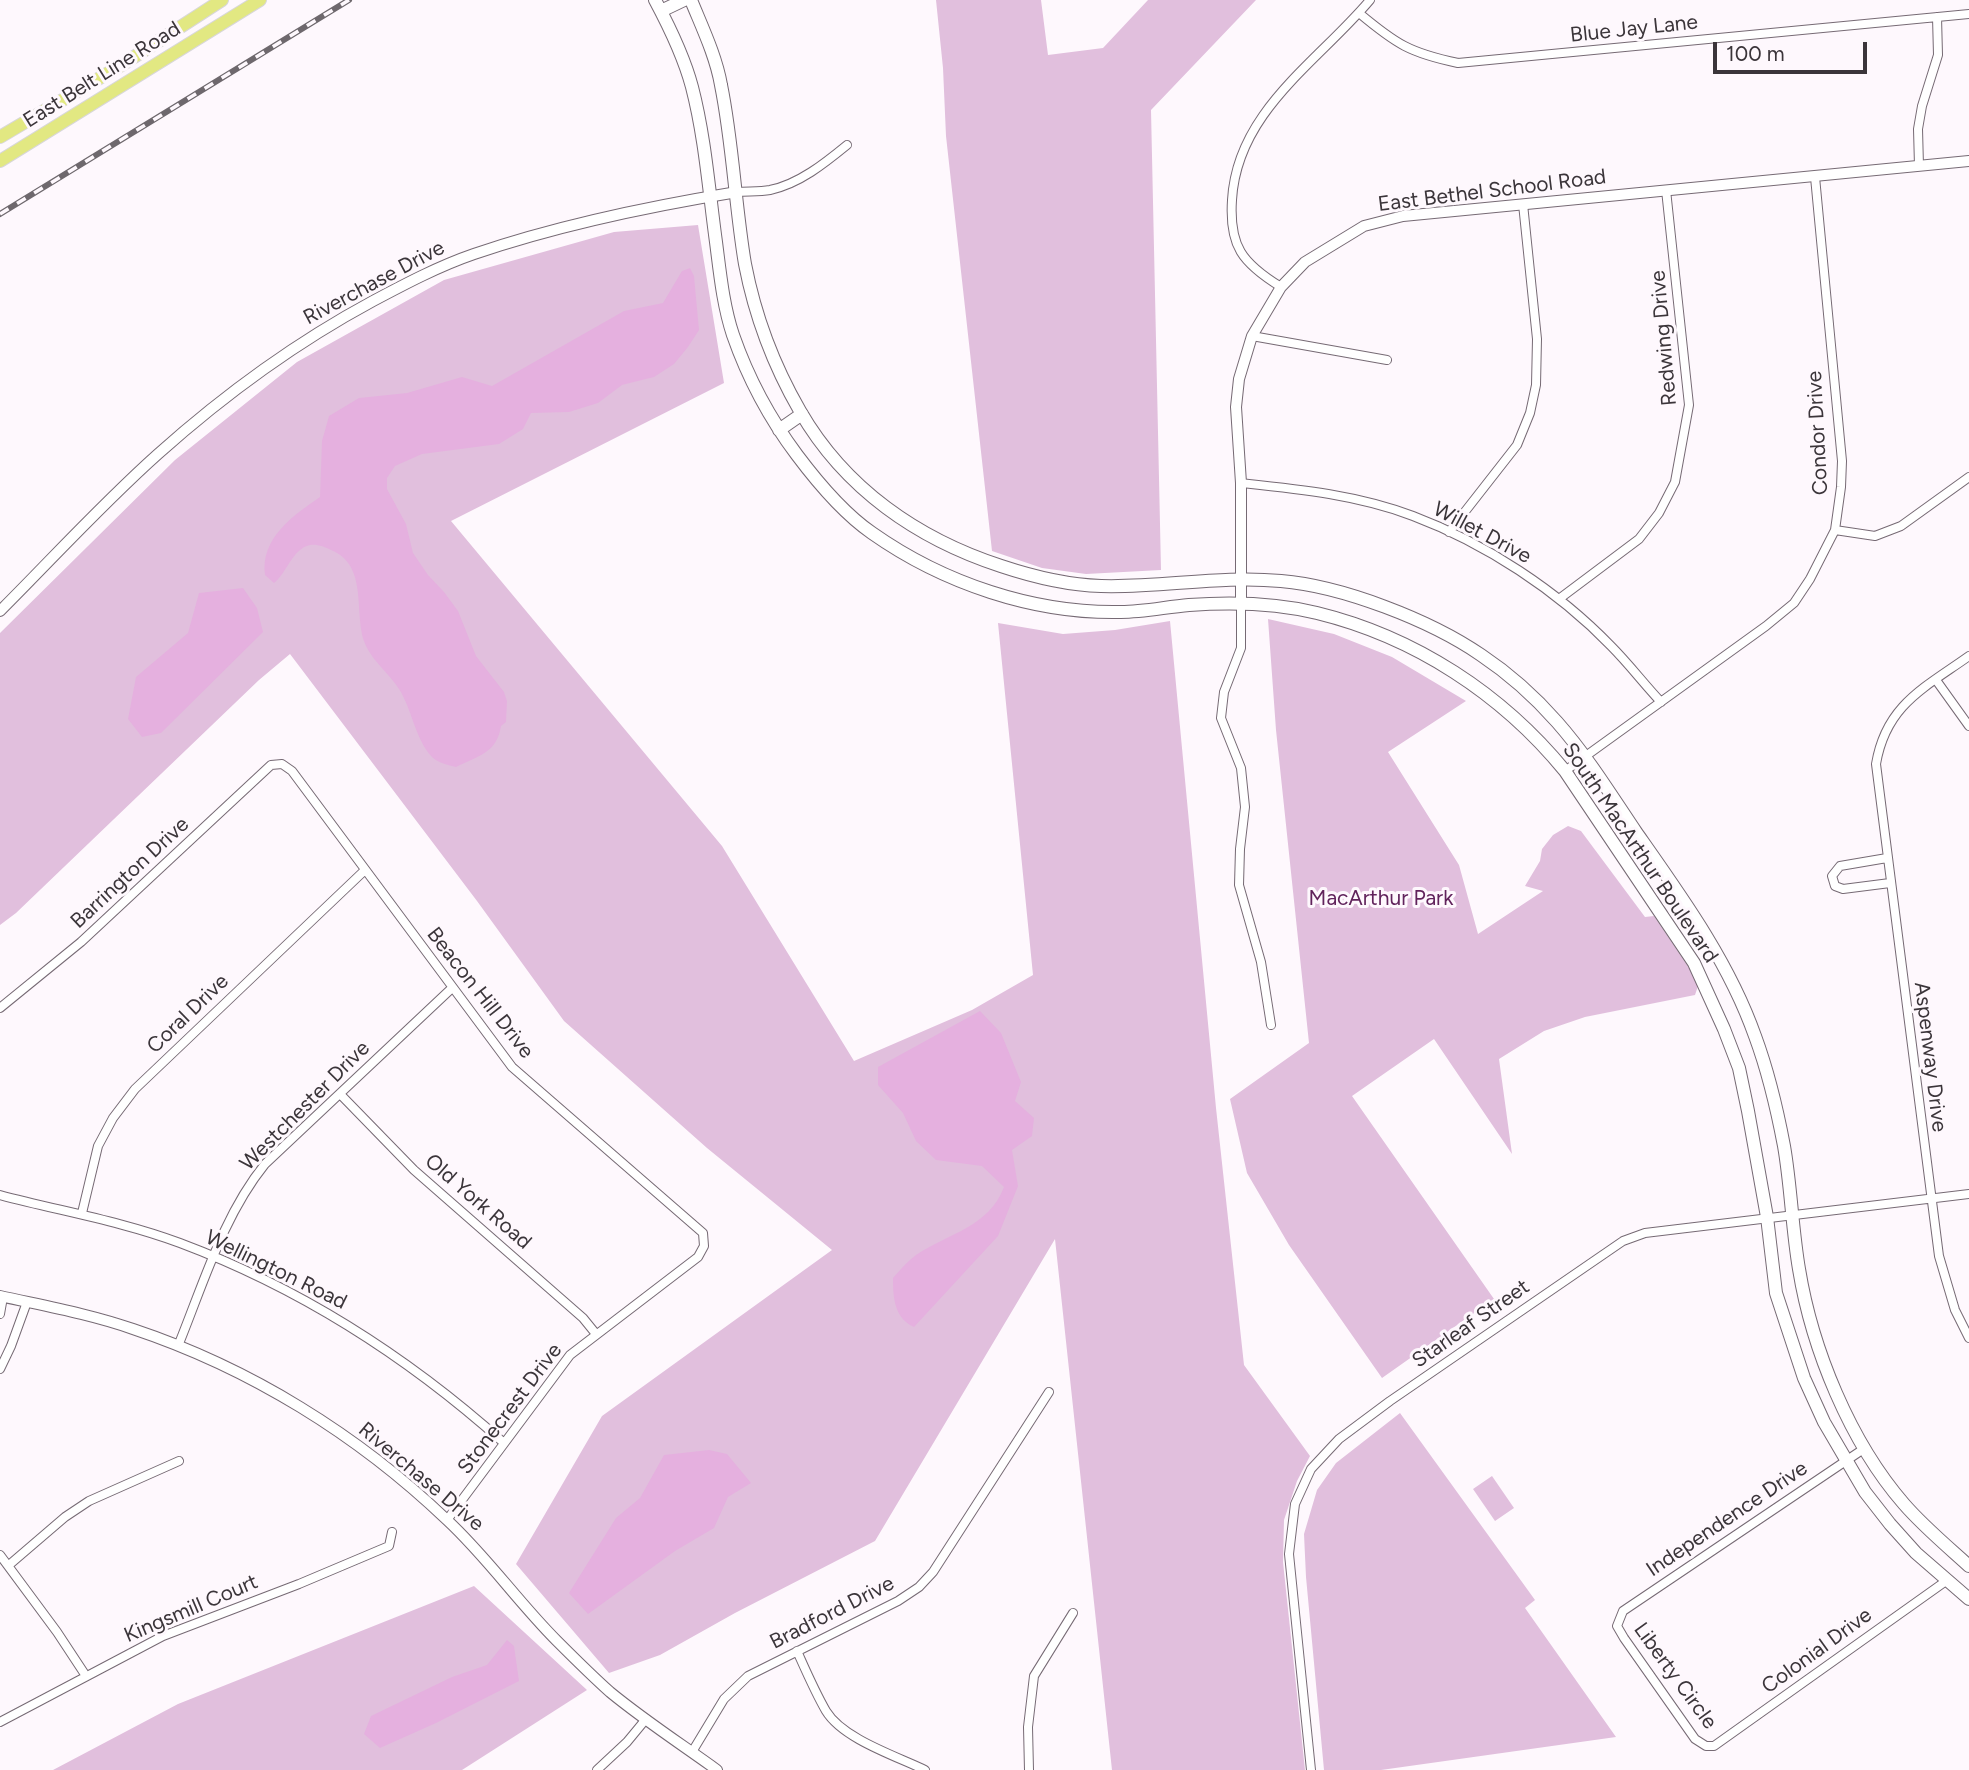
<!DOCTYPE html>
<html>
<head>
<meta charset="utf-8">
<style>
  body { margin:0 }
  #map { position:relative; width:1969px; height:1770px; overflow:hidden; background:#fef8fd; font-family:Figtree,sans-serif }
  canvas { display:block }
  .scale { position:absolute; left:1713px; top:42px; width:154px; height:32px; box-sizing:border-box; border:4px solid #3b353a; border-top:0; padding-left:9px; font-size:21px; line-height:24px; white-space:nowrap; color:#3b353a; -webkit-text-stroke:5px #fef8fd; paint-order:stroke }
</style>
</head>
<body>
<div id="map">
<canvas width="1969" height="1770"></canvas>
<div class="scale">100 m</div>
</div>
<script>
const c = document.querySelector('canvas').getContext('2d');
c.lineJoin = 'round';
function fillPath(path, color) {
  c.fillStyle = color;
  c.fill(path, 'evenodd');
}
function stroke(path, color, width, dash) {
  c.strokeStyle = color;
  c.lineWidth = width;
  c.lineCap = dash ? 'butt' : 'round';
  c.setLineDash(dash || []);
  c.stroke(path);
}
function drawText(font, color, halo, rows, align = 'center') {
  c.font = font + ' Figtree,sans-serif';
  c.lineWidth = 6;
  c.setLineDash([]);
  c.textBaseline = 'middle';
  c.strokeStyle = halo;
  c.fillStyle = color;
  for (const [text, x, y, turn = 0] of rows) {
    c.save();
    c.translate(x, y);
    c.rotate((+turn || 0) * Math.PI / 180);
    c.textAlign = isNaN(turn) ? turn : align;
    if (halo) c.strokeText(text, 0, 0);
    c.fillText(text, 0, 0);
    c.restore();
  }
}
const green = new Path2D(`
  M936,0h105l7,55 55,-7 45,-48h108l-105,110 10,460 -75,4 -44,-6 -50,-17 -46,-415 -3,-68z
  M698,225l26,158 -273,138 271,325 132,215 118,-51 61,-35 -35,-352 65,11 52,-4 55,-9 46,487 28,257 66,91 -13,25 -13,39 -1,42 22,208h-193l-57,-531 -180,302 -140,72 -75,42 -51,18 -93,-109 86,-148 230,-166 -125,-102 -143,-127 -87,-120 -187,-247 -31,26 -243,233 -16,12v-292l175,-173 122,-98 147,-82 170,-48z
  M1268,619l66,15 58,23 74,44 -78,51 71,113 19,69 65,-43 -18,-5 15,-25 2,-12 11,-14 15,-9 13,5 64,86 9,-1 45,67 -4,12 -110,22 -41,14 -45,28 13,95 -78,-115 -82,57 142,203 -112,79 -93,-133 -42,-72 -17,-74 79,-56 -33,-313z
  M1400,1413l135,187 -10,8 91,129 -235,33h-57l-18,-193 -2,-43 13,-44 19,-27z
  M1492,1476l22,32 -19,13 -22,-32z
  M474,1586l113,104 -125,80h-409l125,-66z`);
const water = new Path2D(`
  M690,268l4,8 5,54 -11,17 -14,17 -20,13 -32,8 -24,18 -29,9 -38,1 -8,16 -24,15 -77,10 -27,12 -8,12v11l19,35 7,29 15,22 16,17 14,19 18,45 28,36 3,9 -1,21 -5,4c-4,27 -23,30 -45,41 -8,-2 -18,-4 -24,-10 -17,-18 -20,-48 -33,-68 -10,-16 -29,-30 -35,-48 -10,-30 4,-76 -33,-91 -6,-3 -14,-6 -21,-5 -18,4 -23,28 -36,38l-9,-8c-5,-37 29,-60 55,-78l2,-56 7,-25 30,-18 48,-5 55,-16 30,9 132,-75 39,-8 19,-32z
  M243,588l14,20 6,24 -102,101 -19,4 -14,-18 8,-42 52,-44 11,-40z
  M980,1011l21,22 20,49 -6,19 19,17 -2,18 -20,14 6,36 -20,50 -84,91c-20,-9 -21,-30 -21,-49 7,-8 15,-17 23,-23 33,-22 73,-28 88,-68l-22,-21 -46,-6 -20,-19 -13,-28 -25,-28v-18z
  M709,1450l18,4 24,29 -23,14 -14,31 -39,23 -87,63 -19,-21 47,-75 24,-20 24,-43z
  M507,1640l7,6 5,35 -83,42 -56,25 -16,-14 7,-18 81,-39 35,-12z`);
const minor = new Path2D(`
  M1359,13c37,31 51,40 99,50l511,-49
  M1919,166l-1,-37 4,-23 16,-51 -1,-38
  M737,192c11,-1 22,0 33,-2 29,-6 55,-27 77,-45
  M1281,287c-39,-24 -52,-41 -49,-87 5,-89 86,-138 138,-200
  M1252,336l135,24
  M1241,483c57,6 117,12 172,33 72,27 145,75 198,130 18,18 33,38 50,56
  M1835,530l40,6 26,-10 68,-49
  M1449,532l68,-87 13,-32 6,-28 1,-46 -14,-135
  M1559,599l80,-60 20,-26 16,-31 14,-77 -23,-215
  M1241,604v44l-17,44 -3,26 20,50 4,39 -5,42 -1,36 22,77 10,63
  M1969,656c-45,32 -83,49 -93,108l63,492 16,54 14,28
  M1936,680l33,46
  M1565,771l201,-145 28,-23 16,-24 25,-49 6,-43 1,-26 -27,-284
  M1887,858l-47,8 -8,10 3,10 8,3 47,-6
  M0,1008l81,-66 190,-177 11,-1 10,7 220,296 191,166 1,13 -6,11 -128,98 -123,165
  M340,1094l74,76 169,148 13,16
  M0,1195c60,16 121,26 180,48 120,45 229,115 324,200
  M82,1213l16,-67 15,-28 22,-29 230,-219
  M0,1314l3,-17
  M178,1346c25,-61 45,-130 87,-182l187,-176
  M0,1369l11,-23 16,-44
  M1865,1448l-242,163 -6,15 7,12 71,101 11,7h8l232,-165
  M0,1555l57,77 29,44
  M9,1565l56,-48 24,-16 90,-40
  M797,1651c9,20 18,41 29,60 17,28 70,45 99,59
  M0,1722l163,-86 136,-52 90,-38 3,-14
  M692,1752l32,-53 24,-23 150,-75 21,-14 14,-15 116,-180
  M597,1770l30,-28 19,-23
  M1029,1770l-1,-43 6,-51 39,-63
  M1311,1770l-22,-216 6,-50 16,-35 28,-30 51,-38 233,-160 22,-8 324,-39`);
const tertiary = new Path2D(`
  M1241,604v-121l-5,-76 3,-28 13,-43 29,-49 24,-25 59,-36 39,-10 566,-55
  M0,611c52,-52 103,-108 158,-157 66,-59 137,-111 215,-153 32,-17 66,-35 101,-47 82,-28 177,-48 263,-62
  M0,1296c45,10 90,18 133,33 117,39 225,106 314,191 40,37 71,82 110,121 17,17 35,35 53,51 34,28 71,52 107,78`);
const secondary = new Path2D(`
  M655,0c15,28 29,57 37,87 13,50 17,104 24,155 4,31 7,63 17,93 15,43 37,84 64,120 21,28 46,58 75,78 71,50 162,81 249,79 22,0 45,-5 68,-7 42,-3 87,-2 128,8 98,24 185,81 248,158l129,192 30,66 15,39 9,43 19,106 9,76 28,85 20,44 41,70 25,32 26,29 53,46
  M691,0c11,27 25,56 30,85 12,59 14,120 24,179 10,52 29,102 55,147 45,78 118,128 201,155 33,11 65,19 100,20 60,2 119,-11 180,-5 61,5 149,39 200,74 27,18 54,42 76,67 30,34 54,73 79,110 45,64 93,130 119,204 13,35 22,73 29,110 7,40 8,82 15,123 13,80 51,173 105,235 19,22 43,42 65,62
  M661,11l23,-11
  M779,430l23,-16`);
const primary = new Path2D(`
  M0,137l120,-71 102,-66
  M0,161l260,-161`);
const rail = new Path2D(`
  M0,214l349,-214`);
const streetNames = [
  ["Blue Jay Lane",1634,29,-6],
  ["East Belt Line Road",102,75,-32],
  ["East Bethel School Road",1492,191,-7],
  ["Riverchase Drive",374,283,-28],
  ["Redwing Drive",1664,338,-95],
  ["Condor Drive",1818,433,-93],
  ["Willet Drive",1482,533,28],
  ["South MacArthur Boulevard",1640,853,56],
  ["Barrington Drive",130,873,-43],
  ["Beacon Hill Drive",480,993,52],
  ["Coral Drive",188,1014,-44],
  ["Aspenway Drive",1930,1057,83],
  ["Westchester Drive",305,1106,-45],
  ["Old York Road",478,1202,41],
  ["Wellington Road",276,1270,26],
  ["Starleaf Street",1471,1324,-35],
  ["Stonecrest Drive",510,1409,-53],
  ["Riverchase Drive",421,1477,40],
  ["Independence Drive",1727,1519,-34],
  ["Kingsmill Court",191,1609,-23],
  ["Bradford Drive",832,1613,-27],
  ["Colonial Drive",1817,1651,-36],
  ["Liberty Circle",1675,1676,54]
];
const parkNames = [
  ["MacArthur Park",1381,899]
];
fillPath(green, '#e1bfdd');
fillPath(water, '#e5b0df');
stroke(minor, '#766a74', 10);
stroke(tertiary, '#766a74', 12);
stroke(secondary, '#766a74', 14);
stroke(primary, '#d8d7d8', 14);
stroke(minor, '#fff', 8);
stroke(tertiary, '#fff', 10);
stroke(secondary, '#fff', 12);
stroke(primary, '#e2e882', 12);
stroke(rail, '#6e686d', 6);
stroke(rail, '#fef8fd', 3.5, [10]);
drawText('21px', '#3b353a', '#fef8fd', streetNames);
drawText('21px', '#61235c', '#fef8fd', parkNames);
</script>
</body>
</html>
